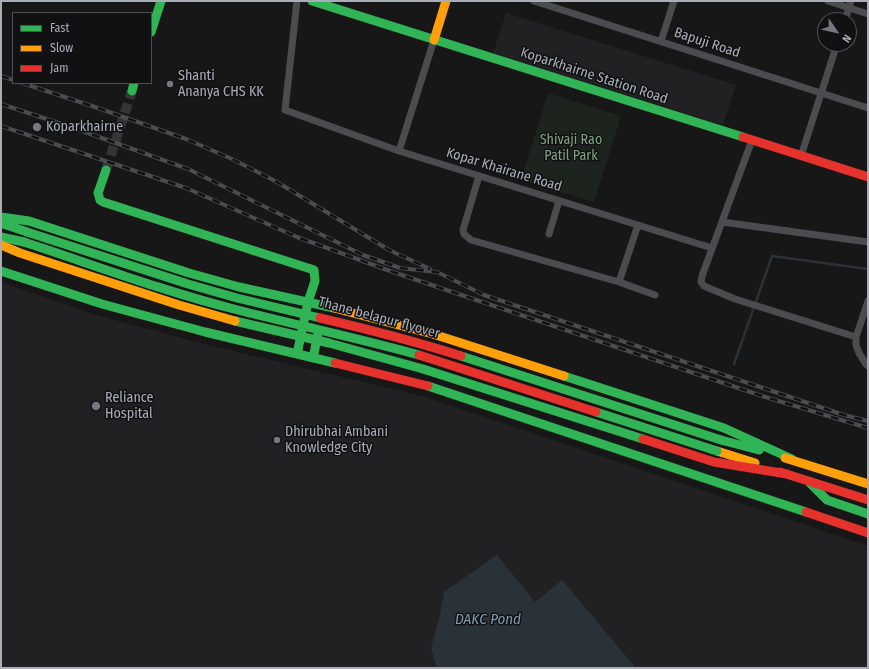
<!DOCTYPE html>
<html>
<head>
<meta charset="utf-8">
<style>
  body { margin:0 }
  #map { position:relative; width:869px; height:669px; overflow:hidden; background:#171717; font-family:"Fira Sans Condensed",sans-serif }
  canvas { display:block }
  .frame { position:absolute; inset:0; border:2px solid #a8adb8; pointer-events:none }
  .legend { position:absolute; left:12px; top:12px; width:140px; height:72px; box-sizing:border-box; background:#111113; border:1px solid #4d4f55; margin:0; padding:5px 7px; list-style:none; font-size:12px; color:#a8adb8 }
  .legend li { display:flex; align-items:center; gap:8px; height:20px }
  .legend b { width:20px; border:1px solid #4d4f55 }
  .north { position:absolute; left:817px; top:12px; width:40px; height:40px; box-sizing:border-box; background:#111113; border:1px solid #4d4f55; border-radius:50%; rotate:124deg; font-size:11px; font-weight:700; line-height:16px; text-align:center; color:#a8adb8 }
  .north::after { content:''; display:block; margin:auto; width:14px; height:18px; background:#757880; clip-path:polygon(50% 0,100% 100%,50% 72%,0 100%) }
</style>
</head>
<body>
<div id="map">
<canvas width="869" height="669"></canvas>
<div class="frame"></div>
<ul class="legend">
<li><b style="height:5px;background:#30b455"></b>Fast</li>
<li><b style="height:5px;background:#ff9f0a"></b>Slow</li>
<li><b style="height:5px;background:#e5322d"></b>Jam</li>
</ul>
<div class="north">N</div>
</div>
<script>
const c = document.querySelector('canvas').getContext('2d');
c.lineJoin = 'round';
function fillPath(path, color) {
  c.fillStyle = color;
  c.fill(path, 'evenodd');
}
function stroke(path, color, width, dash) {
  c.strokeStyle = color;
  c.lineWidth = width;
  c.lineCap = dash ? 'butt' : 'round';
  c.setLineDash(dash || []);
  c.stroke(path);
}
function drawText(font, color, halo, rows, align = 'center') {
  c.font = font + ' "Fira Sans Condensed",sans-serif';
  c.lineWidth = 3;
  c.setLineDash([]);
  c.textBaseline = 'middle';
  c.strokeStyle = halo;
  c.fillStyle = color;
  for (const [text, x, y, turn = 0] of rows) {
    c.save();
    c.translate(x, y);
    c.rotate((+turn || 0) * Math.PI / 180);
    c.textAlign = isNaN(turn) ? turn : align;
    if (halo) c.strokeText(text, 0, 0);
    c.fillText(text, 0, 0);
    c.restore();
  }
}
const built = new Path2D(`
  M506,13l230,72 -13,40 -230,-72z
  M1,282l92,32 111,30 218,52 446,150v122h-867z`);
const green = new Path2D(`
  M548,93l73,23 -27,86 -73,-22z`);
const water = new Path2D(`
  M497,555l38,47 27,-22 74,88h-199l-6,-20 9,-33 4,-23z`);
const stream = new Path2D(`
  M734,364l38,-108 96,13`);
const secondaryTunnel = new Path2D(`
  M106,170l26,-79`);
const street = new Path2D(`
  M297,1l-12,109 114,41
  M534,1l334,107
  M828,1l40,13
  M845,20l6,-19
  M434,40l-35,111 313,97
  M661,41l13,-40
  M752,140l-50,136 -1,6 3,4 31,13 121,38
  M801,156l36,-112
  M479,176l-16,54 1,4 7,6 148,42 19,-57
  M722,222l146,20
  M549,234l10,-33
  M619,282l36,13
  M868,301l-12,36v8l3,8 7,11 2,2`);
const fast = new Path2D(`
  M312,1l431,136
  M151,32l10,-31
  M132,91l2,-8
  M106,170l-8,23 2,7 3,2 211,68 1,11 -7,21 -11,52
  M1,217l28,4 160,52 50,14 95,21
  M1,223l26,9
  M1,237l23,5
  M1,271l101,33 103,28 130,31
  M235,321l94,22 94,26 220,70
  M313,358l5,-24
  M564,376l160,52 68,31
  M428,386l378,126
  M721,440l38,10
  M810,483l17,17 41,14`);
const slow = new Path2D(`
  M434,40l12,-39
  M1,245l19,8 159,52 56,16
  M334,308l99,26 131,42
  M717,451l38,12
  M785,458l83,26`);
const jam = new Path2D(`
  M743,137l125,40
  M335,363l93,23
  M643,439l71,23 73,12
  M780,472l88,28
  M806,512l62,21`);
const rail = new Path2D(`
  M1,76l12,4
  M22,83l73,24 91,32 46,20 45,23 112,68 41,19
  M1,104l70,23 117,42 175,86 37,13 37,4 47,23 360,120 24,6
  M1,126l185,62 111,49 93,34 372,125 106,32`);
const fastBridge = new Path2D(`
  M27,232l161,52 49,14 83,20
  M24,242c70,23 139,49 210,67 62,16 124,29 185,46
  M461,356l260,84
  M596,412l121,39`);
const jamBridge = new Path2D(`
  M320,318c47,11 94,23 141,38
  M419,355l177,57`);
const markers = [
  [170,84,4,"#757880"],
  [37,127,5,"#757880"],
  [96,406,5,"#757880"],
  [277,440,4,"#757880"]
];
const streetNames = [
  ["Bapuji Road",707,43,18],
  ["Koparkhairne Station Road",594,76,18],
  ["Kopar Khairane Road",504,170,17],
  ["Thane belapur flyover",379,318,15]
];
const poiNames = [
  ["Shanti",178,76],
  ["Ananya CHS KK",178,92],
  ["Koparkhairne",46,127],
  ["Reliance",105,398],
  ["Hospital",105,414],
  ["Dhirubhai Ambani",285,432],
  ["Knowledge City",285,448]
];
const parkNames = [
  ["Shivaji Rao",571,140],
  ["Patil Park",571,156]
];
const waterNames = [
  ["DAKC Pond",488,620]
];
fillPath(built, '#212123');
fillPath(green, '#1d241e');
fillPath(water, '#2a3239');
stroke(stream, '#2a3239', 2.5);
stroke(secondaryTunnel, '#343537', 10, [10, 5]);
stroke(street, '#4b4c50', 7);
stroke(fast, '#30b455', 9);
stroke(slow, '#ff9f0a', 9);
stroke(jam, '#e5322d', 9);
stroke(rail, '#4b4c4f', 4);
stroke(rail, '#111113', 2.5, [8]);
stroke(fastBridge, '#30b455', 9);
stroke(jamBridge, '#e5322d', 9);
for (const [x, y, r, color] of markers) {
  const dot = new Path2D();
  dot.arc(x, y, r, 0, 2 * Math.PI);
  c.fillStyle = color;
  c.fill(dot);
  stroke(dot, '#111113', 1.5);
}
drawText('14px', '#a8adb8', '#111113', streetNames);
drawText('14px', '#a8adb8', '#111113', poiNames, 'left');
drawText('14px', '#7fa381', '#111113', parkNames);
drawText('italic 15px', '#7f9bb3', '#111113', waterNames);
</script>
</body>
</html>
